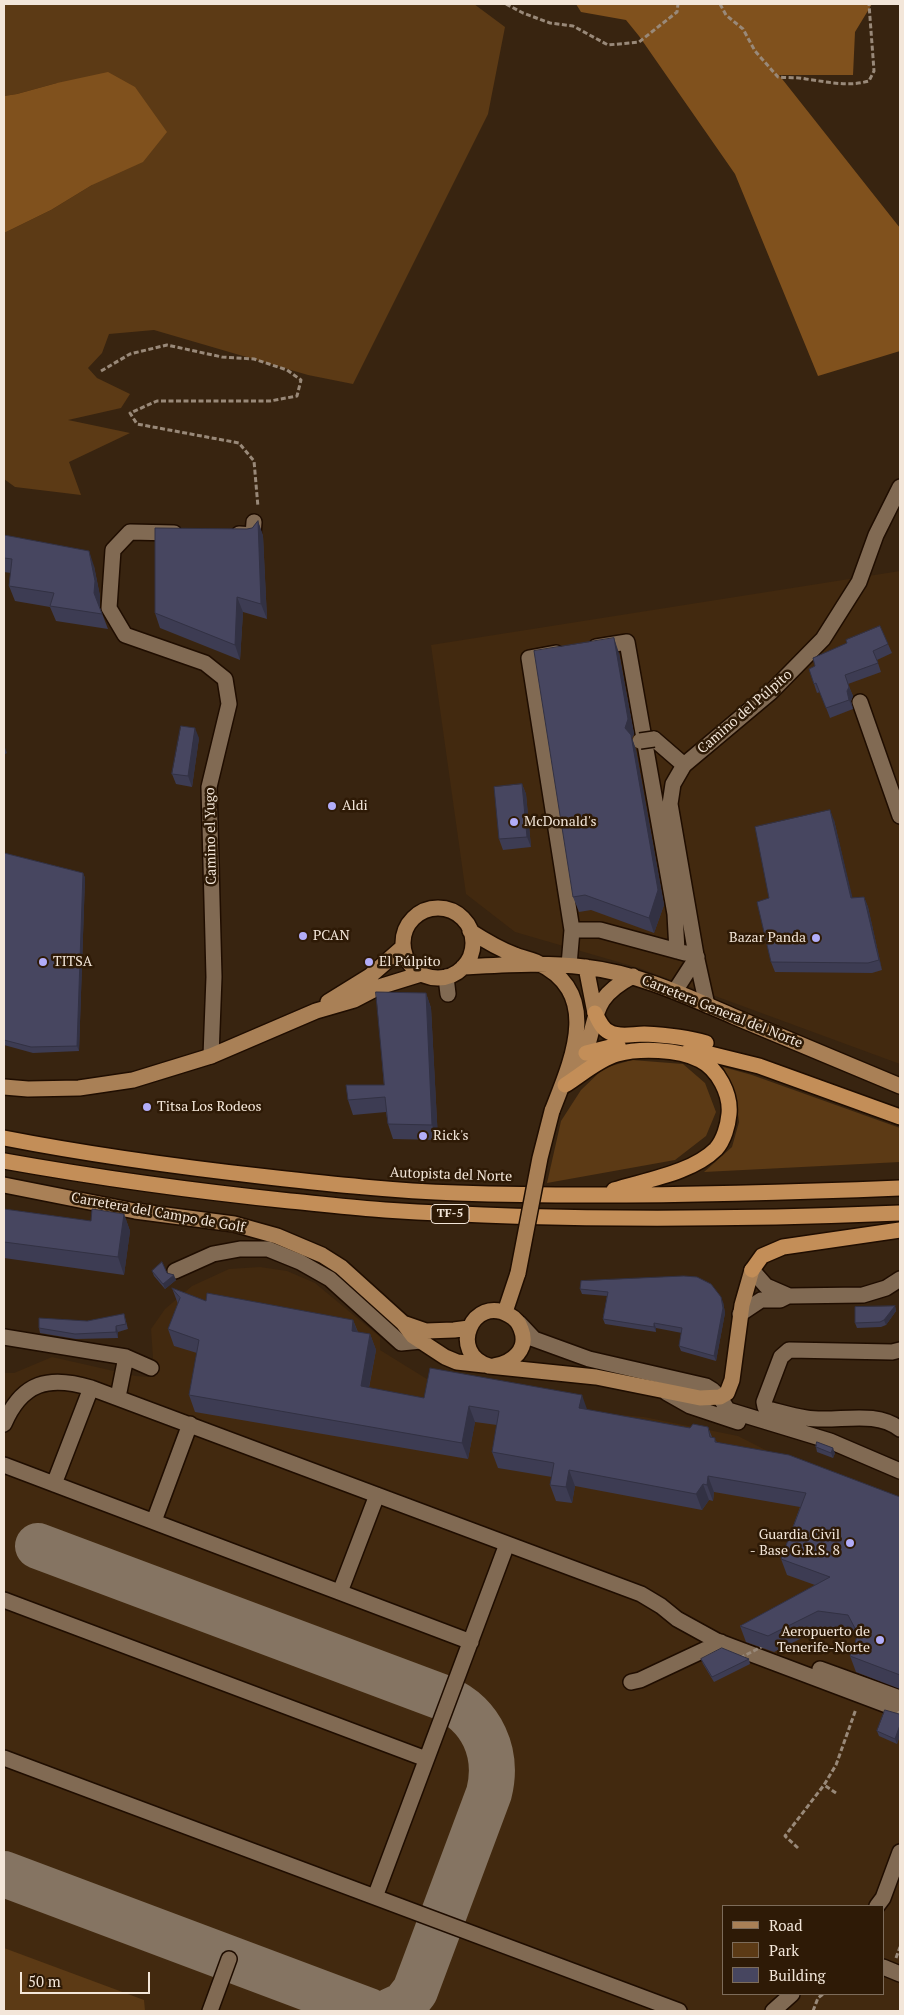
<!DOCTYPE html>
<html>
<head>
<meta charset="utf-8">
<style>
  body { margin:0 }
  #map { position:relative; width:904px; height:2015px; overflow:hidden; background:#382410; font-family:"PT Serif",serif }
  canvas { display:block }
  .frame { position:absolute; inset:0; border:5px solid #f3e6d9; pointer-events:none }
  .legend { position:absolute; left:722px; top:1905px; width:162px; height:90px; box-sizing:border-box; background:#2e1a06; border:1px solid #7d6c5a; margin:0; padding:6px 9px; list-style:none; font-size:15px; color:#f3e6d9 }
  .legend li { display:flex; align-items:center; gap:10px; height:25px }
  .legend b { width:25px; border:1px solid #7d6c5a }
  .scale { position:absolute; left:20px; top:1972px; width:130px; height:22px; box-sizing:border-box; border:2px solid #f3e6d9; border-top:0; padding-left:6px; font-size:15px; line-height:18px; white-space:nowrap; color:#f3e6d9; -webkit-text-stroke:4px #2e1a06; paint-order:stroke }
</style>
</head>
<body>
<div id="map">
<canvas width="904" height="2015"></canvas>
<div class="frame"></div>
<ul class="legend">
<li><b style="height:6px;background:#a98056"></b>Road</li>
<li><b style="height:14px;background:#5c3a15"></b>Park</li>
<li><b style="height:14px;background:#474660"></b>Building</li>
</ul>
<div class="scale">50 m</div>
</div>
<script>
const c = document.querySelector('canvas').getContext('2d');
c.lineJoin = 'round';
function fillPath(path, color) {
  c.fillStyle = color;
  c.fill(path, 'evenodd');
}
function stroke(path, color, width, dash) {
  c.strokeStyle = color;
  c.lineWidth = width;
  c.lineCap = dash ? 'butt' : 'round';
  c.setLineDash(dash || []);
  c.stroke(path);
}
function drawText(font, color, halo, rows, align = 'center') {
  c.font = font + ' "PT Serif",serif';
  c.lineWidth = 5;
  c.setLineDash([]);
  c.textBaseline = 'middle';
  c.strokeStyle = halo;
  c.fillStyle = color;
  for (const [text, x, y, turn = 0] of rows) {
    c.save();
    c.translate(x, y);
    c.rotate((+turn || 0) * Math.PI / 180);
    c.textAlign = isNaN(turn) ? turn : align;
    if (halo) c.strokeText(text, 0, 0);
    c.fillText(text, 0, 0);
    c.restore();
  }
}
const built = new Path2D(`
  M900,571v493l-261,-96 -124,-36 -49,-38 -35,-249z
  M260,1267l27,4 28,12 65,54v13l55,34 153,28 56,5 94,19 83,42 79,30v503h-896v-638h10l38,-16 84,19 13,1 4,-19 -2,-29 14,-20 27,-23 37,-17zM723,1906h160v88h-160z`);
const green = new Path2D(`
  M4,4h470l31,23 -17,87 -135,270 -45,-9 -154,-45 -45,4 -7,19 -14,15 9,10 33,16 -9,14 -53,12 62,13 -61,29 12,33 -66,-8 -11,-8v-246l47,-23 41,-25 -35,-102 -40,11 -13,2z
  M632,1060l51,4 22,19 11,29 -10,24 -31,24 -128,23 14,-62 20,-31 23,-22z
  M723,1067l29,8 148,53v34l-196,10 28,-25 7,-25 -4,-30z
  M4,1948l140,52 1,11h-141z`);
const forest = new Path2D(`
  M576,4h296l-17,28 -2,43h-74l121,153v123l-82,25 -83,-202 -96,-138 -13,-16 -45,-8z
  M108,72l27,15 32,45 -24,30 -51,23 -41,25 -47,23v-137l13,-2 40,-11z`);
const taxiway = new Path2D(`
  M38,1546l406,152c38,17 55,55 45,95l-74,198 -11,14 -13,6
  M4,1874l365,137`);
const path = new Path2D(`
  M506,4l17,9 27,10 23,3 35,19 31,-3 38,-30 1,-8
  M720,4l6,11 17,14 12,22 23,26c9,1 19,0 28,2 22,3 42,8 63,2l5,-10 -5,-67
  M101,371l29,-17 37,-9 55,12 32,2 33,11 14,10 -4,16 -27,5h-113l-27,12 7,11 102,19 15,18 4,46
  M836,1793l-12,-8 12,-20 20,-56
  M798,1848l-13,-12 39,-51
  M896,1958l4,-11
  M813,2011l5,-13 5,-4`);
const minor = new Path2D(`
  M174,533l-44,-1 -17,18 -4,58 16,27 80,28 20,16 4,25 -20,83 5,190 -3,79
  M239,534l14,1 1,-13
  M596,647l31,-5 48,272 2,37
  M556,653l-27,5 43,272 -3,35
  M860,702l40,114
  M654,739l30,26
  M572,930h28l85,23
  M446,977l2,17
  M675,991l22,-34
  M707,1005l-11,-50 -26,-151 3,-20 11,-19 87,-73 52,-53 36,-57 17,-47 24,-48
  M752,1270l14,16 23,10 74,-1 23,-7 14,-9
  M175,1271l38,-17 27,-5h28l32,13 30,17 71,64 20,-2
  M740,1314l21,-14h19l8,-4
  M519,1323l15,16 55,20 117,27c12,6 15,14 22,24l102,31 70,30
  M4,1337l122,20 25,11
  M900,1350l-8,2 -103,-2 -8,7 -17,45 1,5 3,2c12,3 25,7 38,9 31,5 68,-9 94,11
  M667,1393l23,13 48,16
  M118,1397l8,-40
  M4,1424c18,-42 45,-49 87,-36l550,206 20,12 16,13 40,22 183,69
  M4,1465l467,177
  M54,1484l37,-96
  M154,1521l36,-97
  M340,1592l37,-97
  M4,1600l422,159
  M820,1669l80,29
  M631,1682l9,-2 81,-38
  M4,1758l675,253
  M375,1897l132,-353
  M877,1906l6,-8 17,-46
  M883,1967l17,7
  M210,2011l19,-52
  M773,2011l19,-17`);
const major = new Path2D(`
  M403 943a35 35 0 1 1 70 0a35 35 0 1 1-70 0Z
  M470,931c14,9 29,18 45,24 7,3 14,4 21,7 67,30 36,98 16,149
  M463,967c41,-2 81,-5 121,0 54,6 102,29 151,50 55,23 110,46 165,69
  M586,967l9,46
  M328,1002l42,-26 33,-29
  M570,1078c5,-8 13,-17 16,-27 12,-38 7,-54 47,-75
  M4,1087l24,2 51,-1 54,-8 78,-24 105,-45 38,-11 25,-13 42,-13
  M4,1185l131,26 99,13 43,12 45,19 19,12 62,56 10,13 32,21 12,5 27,3
  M505,1312l13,-39
  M403,1323l23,8 28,-1 15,-2
  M494,1366c19,-3 35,-17 27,-37 -2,-6 -6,-11 -12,-14 -36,-21 -62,38 -20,51l107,11 104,21 20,-1 7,-4 5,-13 10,-75 10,-35`);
const highway = new Path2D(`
  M595,1013c3,6 7,16 14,19 10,6 24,2 35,2 20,1 42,3 62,9
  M690,1049l69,17 141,51
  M586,1053l32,-8
  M565,1085c16,-10 34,-26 52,-31 23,-6 61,-5 83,6 18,9 31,34 29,54 -1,11 -5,26 -13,35 -24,24 -70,31 -102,41
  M4,1138c87,17 175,29 264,39 63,7 126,14 189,16 148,5 296,1 443,-5
  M4,1161c95,17 190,30 286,40 32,3 63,7 95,9 171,11 344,10 515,3
  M752,1270l10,-14 21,-9 117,-17`);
const pathBridge = new Path2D(`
  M740,1658l23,-12
  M898,1716l2,-7`);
const minorBridge = new Path2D(`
  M640,741l14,-2`);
const majorBridge = new Path2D(`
  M518,1273l22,-115 12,-47`);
const wall = new Path2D(`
  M258,521l5,15 4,83 -24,-7 -3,48 -80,-32 -5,-15 92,-84 5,-1z
  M4,535l90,31 6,30v12l8,21 -52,-8 -6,-14 -35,-6 -6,-15 2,-13 -7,-1z
  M888,644l4,9 -15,7 4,12 -33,12 5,12 -2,5 2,8 -23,9 -10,-26 -3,1 -8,-24z
  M619,653l15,81 -2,4 4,12 28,155 -10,28 -63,-23 -12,2 -6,-15z
  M199,738l-7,49 -16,-3 -4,-10z
  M522,784l4,10 5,53 -28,3 -4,-11z
  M834,820l18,78 12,-1 4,10 14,63 -10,3 -97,-1 -4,-10 -2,-64z
  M4,853l79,20 2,5 -6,173 -46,2 -29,-8z
  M426,993l5,15 7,132 -45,-1 -5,-15 -2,-12 -33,3 -5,-15 36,-15z
  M4,1209l87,12 33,-7 6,17 -6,44 -120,-17z
  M152,1271l15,2 9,7 -11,9 -11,-13z
  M172,1288l34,13 147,19 5,12 12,2 6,16 -7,38 55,10 163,12 103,18 18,-1 4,10 5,5 183,55v192l-44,-17 -6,-16 7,-20 -3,-5 -30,-4 -50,25 -28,-10 -6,-16 75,-41 -28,-10 -6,-16 19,-52 -86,-15 -1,9 -4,-1 -7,10 -127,-24 -3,17 -16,-2 -6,-16 2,-8 -54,-9 -6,-16 5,-27 -22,-3 -7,37 -273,-47 -6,-17 8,-42 -23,-7 -6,-17 10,-25z
  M580,1289l143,13 2,11 -9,48 -35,-10 -2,-5 3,-13 -26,-5v4l-51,-8 -2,-5 4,-23 -25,-2z
  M895,1306l1,5 -10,14 -5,2 -24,1 -2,-5z
  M124,1314l4,15 -10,3v6l-42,1 -36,-6 -1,-5 48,-7z
  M816,1447l19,6 -2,5 -16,-6z
  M701,1659h48l1,5 -36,18 -11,-18z
  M900,1713v22l-3,9 -18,-8 -2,-5z`);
const shadedWall = new Path2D(`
  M258,521l5,15 4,83 -6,-15z
  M89,551l5,15 6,30v12l-6,-15z
  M237,597l6,15 -3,48 -5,-15z
  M614,638l5,15 15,81 -2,4 4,12 28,155 -10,28 -5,-15z
  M849,687l4,9 -2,5 2,8 -4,-9 -2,-9z
  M195,728l4,10 -7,49 -4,-11z
  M4,745l3,8 -3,2z
  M522,784l4,10 5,53 -4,-10z
  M830,810l4,10 21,88 -4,-10z
  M83,873l2,5 -6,173 -2,-5z
  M864,897l4,10 14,63 -3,-10z
  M426,993l5,15 7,132 -6,-15z
  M124,1214l6,17 -6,44 -6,-18z
  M174,1275l2,5 -11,9 -2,-5z
  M721,1297l2,5 2,11 -9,48 -2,-5z
  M895,1306l1,5 -10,14 -2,-5z
  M353,1320l6,16 -7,-5z
  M654,1323l2,5v4l-2,-5z
  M116,1326l2,6v6l-2,-6z
  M370,1334l6,16 -10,52 -5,-16z
  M582,1395l6,17 -9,-4z
  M469,1406l6,16 -7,37 -6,-16z
  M833,1448l2,5 -2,5 -2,-5z
  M569,1470l6,16 -3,17 -6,-16z
  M708,1476l6,16 -1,9 -6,-16z
  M703,1484l6,16 -7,10 -6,-16z
  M900,1725v10l-3,9 -2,-5z`);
const building = new Path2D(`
  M258,521l3,83 -24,-7 -2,48 -80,-32v-85l92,1 5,-1z
  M4,535l85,16 6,30 -1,12 8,21 -52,-8 4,-13 -45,-7 3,-27 -8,-1z
  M880,626l8,18 -15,7 5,12 -33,12 4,12 -2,4 2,9 -23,8 -10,-25 -2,1 -5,-15 6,-3 -2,-8 34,-15 -1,-3z
  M614,638l14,81 -3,9 6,7 27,155 -9,28 -64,-23 -12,2 -39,-246z
  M181,726l14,2 -7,48 -16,-2z
  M522,784l5,53 -28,2 -5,-52z
  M830,810l21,88 13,-1 15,63 -11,3 -97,-1 -14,-60 12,-4 -14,-71z
  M4,853l79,20 -6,173 -46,1 -27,-7z
  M376,992l50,1 6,132 -44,-1 -3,-27 -37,3 -2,-15h38z
  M4,1209l87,12 1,-12 32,5 -6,43 -114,-15z
  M162,1262l5,11 7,2 -11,9 -11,-13z
  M684,1276l13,1 14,7 10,13 2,11 -9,48 -35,-10 3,-18 -28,-5v4l-51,-8 5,-27 -28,-3 1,-8z
  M172,1288l34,13 1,-8 146,27 -1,11 18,3 -9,52 63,12 6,-30 152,27 -3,13 111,20 3,-4 15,3 2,10 5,1v4l74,13 111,42v178l-50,-19 8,-22 -10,-19 -30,-4 -50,25 -28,-10 90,-49 -49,-18 25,-66 -98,-17 -1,9 -4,-1 -7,10 -127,-24 -3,17 -16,-2 4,-22 -62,-11 7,-41 -30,-5 -7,37 -273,-48 10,-55 -31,-11 12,-31z
  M895,1306l-11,14 -4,2 -25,1v-16z
  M124,1314l2,10 -10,2v6l-41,2 -36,-6v-10l48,3z
  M817,1442l16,6 -2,5 -15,-6z
  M722,1648l27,11 -37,18 -11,-18z
  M885,1710l14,4 1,-1v12l-5,14 -18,-8z`);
const markers = [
  [332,806,5,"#b2adf9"],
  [514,822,5,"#b2adf9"],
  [303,936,5,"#b2adf9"],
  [816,938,5,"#b2adf9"],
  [43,962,5,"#b2adf9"],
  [369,962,5,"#b2adf9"],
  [147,1107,5,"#b2adf9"],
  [423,1136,5,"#b2adf9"],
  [850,1543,5,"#b2adf9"],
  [880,1640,5,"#b2adf9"]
];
const shields = [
  [450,1214,38]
];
const shieldNames = [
  ["TF-5",450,1214]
];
const streetNames = [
  ["Camino del Púlpito",745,712,-41],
  ["Camino el Yugo",211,836,-91],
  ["Carretera General del Norte",722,1012,22],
  ["Autopista del Norte",451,1175,2],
  ["Carretera del Campo de Golf",158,1213,10]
];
const poiNames = [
  ["Aldi",342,806],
  ["McDonald's",524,822],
  ["PCAN",313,936],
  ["Bazar Panda",806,938,"right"],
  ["TITSA",53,962],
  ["El Púlpito",379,962],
  ["Titsa Los Rodeos",157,1107],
  ["Rick's",433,1136],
  ["Guardia Civil",840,1535,"right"],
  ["- Base G.R.S. 8",840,1551,"right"],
  ["Aeropuerto de",870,1632,"right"],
  ["Tenerife-Norte",870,1648,"right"]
];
fillPath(built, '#42290f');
fillPath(green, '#5c3a15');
fillPath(forest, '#80511d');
stroke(taxiway, '#857462', 46);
stroke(minor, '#1f0d00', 18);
stroke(major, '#1f0d00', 18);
stroke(highway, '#1f0d00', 18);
stroke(path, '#998979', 3, [5, 2.5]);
stroke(minor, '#816a53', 15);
stroke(major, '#a98056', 15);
stroke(highway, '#c38e58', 15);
stroke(minorBridge, '#1f0d00', 18, []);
stroke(majorBridge, '#1f0d00', 18, []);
stroke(pathBridge, '#998979', 3, [5, 2.5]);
stroke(minorBridge, '#816a53', 15);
stroke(majorBridge, '#a98056', 15);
fillPath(wall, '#3d3c53');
fillPath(shadedWall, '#323143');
fillPath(building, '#474660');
stroke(building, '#323143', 1);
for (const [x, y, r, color] of markers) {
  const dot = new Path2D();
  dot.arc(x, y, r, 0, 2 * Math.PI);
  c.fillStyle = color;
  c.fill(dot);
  stroke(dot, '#2e1a06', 2);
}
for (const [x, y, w] of shields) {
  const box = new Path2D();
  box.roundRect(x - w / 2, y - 9.5, w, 19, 4);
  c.fillStyle = '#2e1a06';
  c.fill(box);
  stroke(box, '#f3e6d9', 1);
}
drawText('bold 12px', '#f3e6d9', null, shieldNames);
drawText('14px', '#f3e6d9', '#2e1a06', streetNames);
drawText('14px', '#f3e6d9', '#2e1a06', poiNames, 'left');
</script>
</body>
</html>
